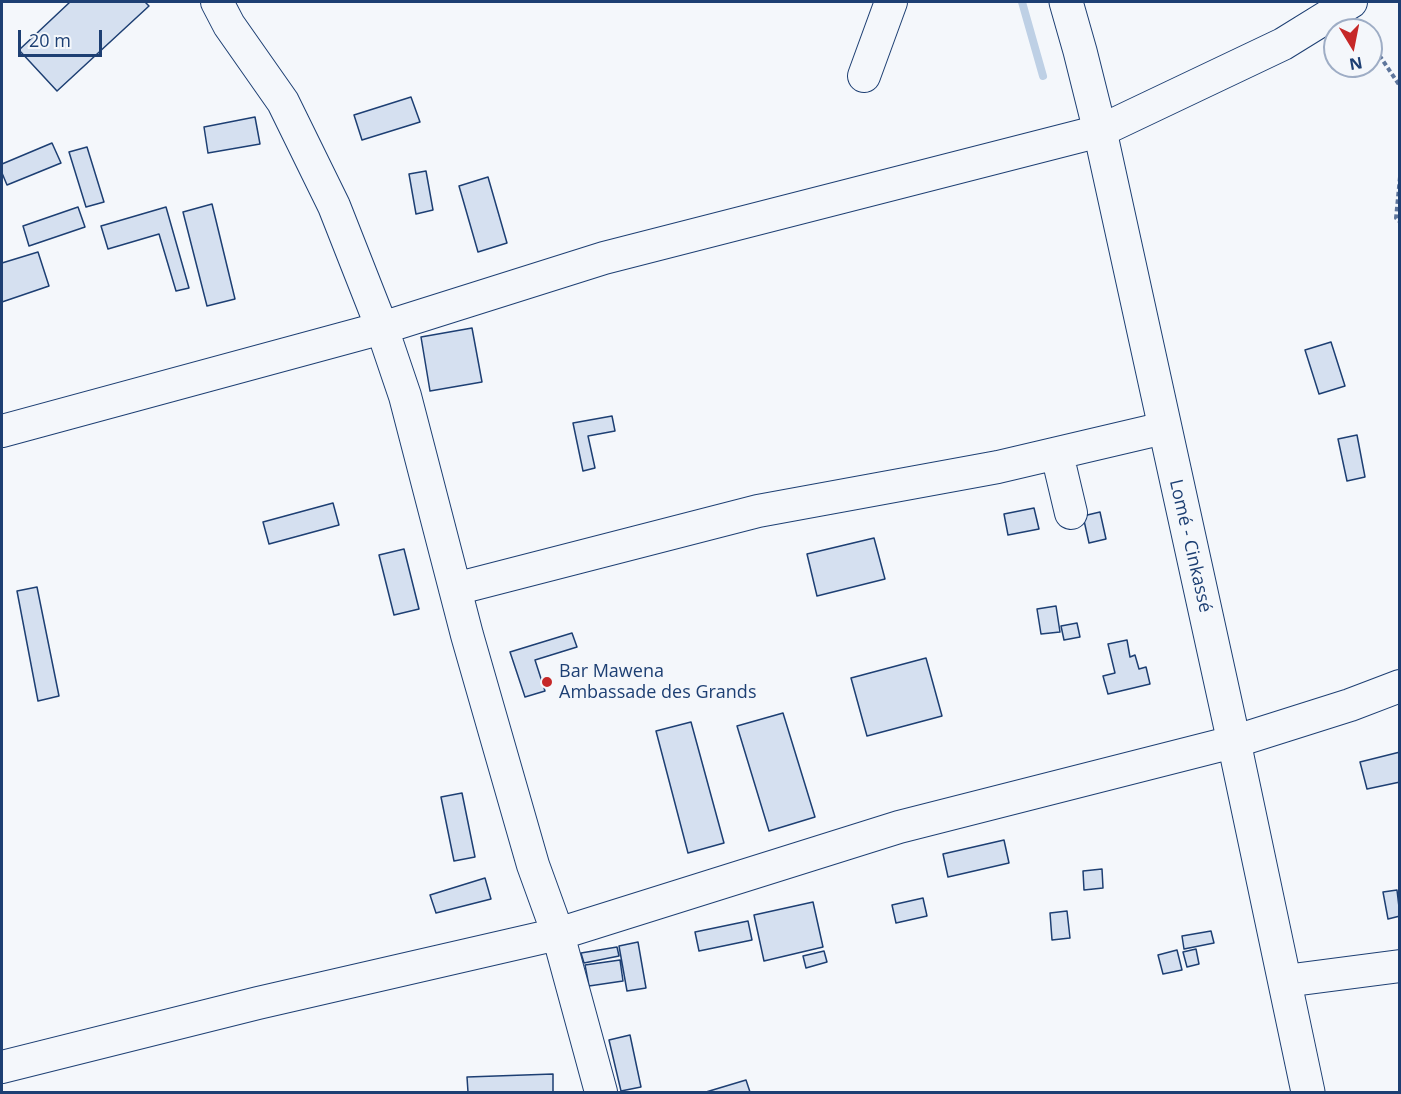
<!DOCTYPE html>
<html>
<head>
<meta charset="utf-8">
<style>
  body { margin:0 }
  #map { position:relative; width:1401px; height:1094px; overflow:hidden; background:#f4f7fb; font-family:"Open Sans",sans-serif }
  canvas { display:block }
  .frame { position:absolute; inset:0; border:3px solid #1d3f73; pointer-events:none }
  .north { position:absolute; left:1323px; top:18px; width:60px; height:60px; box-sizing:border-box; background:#f4f7fb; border:2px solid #9eadc5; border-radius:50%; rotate:170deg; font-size:16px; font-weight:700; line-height:24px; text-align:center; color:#1d3f73 }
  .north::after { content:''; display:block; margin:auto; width:21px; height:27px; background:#c62828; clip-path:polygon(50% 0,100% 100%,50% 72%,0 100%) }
  .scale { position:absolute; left:18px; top:30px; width:84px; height:27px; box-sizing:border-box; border:3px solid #1d3f73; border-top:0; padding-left:8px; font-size:18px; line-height:21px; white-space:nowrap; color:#1d3f73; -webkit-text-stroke:4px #f4f7fb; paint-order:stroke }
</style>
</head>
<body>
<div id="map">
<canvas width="1401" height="1094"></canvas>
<div class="frame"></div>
<div class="north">N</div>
<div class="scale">20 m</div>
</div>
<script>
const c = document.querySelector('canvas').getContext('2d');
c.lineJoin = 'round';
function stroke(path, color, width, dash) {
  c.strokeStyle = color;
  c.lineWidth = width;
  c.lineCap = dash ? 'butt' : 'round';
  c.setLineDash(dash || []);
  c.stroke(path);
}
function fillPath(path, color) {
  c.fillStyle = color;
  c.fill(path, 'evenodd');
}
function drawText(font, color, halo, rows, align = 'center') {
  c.font = font + ' "Open Sans",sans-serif';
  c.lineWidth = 4.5;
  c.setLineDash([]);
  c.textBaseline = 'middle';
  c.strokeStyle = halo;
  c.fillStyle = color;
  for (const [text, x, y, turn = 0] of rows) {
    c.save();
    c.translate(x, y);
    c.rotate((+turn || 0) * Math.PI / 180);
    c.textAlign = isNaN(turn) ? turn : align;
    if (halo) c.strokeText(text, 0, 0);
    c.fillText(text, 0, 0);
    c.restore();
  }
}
const stream = new Path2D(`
  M1022,2l21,74`);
const building = new Path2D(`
  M70,2h75l4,4 -92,85 -38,-41z
  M411,97l9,25 -58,18 -8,-25z
  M255,117l5,27 -52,9 -4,-26z
  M52,143l9,20 -54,22 -5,-12v-9z
  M87,147l17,55 -18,5 -17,-55z
  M426,171l7,39 -17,4 -7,-40z
  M488,177l19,66 -29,9 -19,-66z
  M212,204l23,95 -28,7 -24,-94z
  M78,207l7,20 -56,19 -6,-20z
  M166,207l23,81 -13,3 -17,-57 -51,15 -7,-23z
  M38,252l11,34 -47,16v-39z
  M472,328l10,54 -52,9 -9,-54z
  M1331,342l14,44 -26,8 -14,-44z
  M612,416l3,15 -27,5 7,32 -12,3 -10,-48z
  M1357,435l8,42 -18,4 -9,-42z
  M333,503l6,22 -70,19 -6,-22z
  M1034,508l5,21 -31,6 -4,-21z
  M1100,512l6,27 -17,4 -6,-27z
  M874,538l11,41 -68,17 -10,-42z
  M404,549l15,60 -25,6 -15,-60z
  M37,587l22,109 -21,5 -21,-110z
  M1056,606l4,26 -19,2 -4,-25z
  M1077,623l3,14 -16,3 -3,-14z
  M572,633l5,14 -42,13 10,31 -20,6 -15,-45z
  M1127,640l3,17 5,-2 4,14 7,-2 4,17 -42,10 -5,-18 12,-3 -7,-29z
  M926,658l16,58 -75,20 -16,-58z
  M783,713l32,104 -46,14 -32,-105z
  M691,722l33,121 -36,10 -32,-122z
  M1400,752v30l-33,7 -7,-27z
  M462,793l13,64 -21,4 -13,-64z
  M1004,840l5,23 -61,14 -5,-23z
  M1102,869l1,19 -19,2 -1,-19z
  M485,878l6,21 -55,14 -6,-18z
  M1397,890l3,26 -12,3 -5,-27z
  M923,898l4,18 -31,7 -4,-18z
  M813,902l10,45 -59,14 -10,-46z
  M1067,911l3,27 -18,2 -2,-27z
  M748,921l4,19 -53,11 -4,-19z
  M1211,931l3,12 -30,6 -2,-13z
  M638,942l8,46 -19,3 -8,-45z
  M617,947l2,9 -35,7 -3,-10z
  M1196,949l3,15 -12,3 -4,-15z
  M1177,950l5,20 -19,4 -5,-19z
  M824,951l3,11 -21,6 -3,-12z
  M620,960l3,21 -34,5 -4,-21z
  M630,1035l11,52 -20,4 -12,-51z
  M553,1074v18h-85l-1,-15z
  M746,1080l4,12h-44z`);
const path = new Path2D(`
  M1371,43l29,43
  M1400,177l-4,41 4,4`);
const minor = new Path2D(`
  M217,2l12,23 54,77 51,104 48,122 23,68 62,239 66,230 25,69 43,158
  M864,76l27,-74
  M2,431l380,-103 222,-70 496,-127 183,-87 68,-42
  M1057,454l14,59
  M455,589l303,-78 240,-44 166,-39
  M1285,981l115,-15
  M2,1067l256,-64 300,-69 341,-107 334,-85 117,-37 50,-19`);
const highway = new Path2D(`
  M1066,2l14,49 20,80 137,625 71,336`);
const markers = [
  [547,682,6,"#c62828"]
];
const streetNames = [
  ["Lomé - Cinkassé",1190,546,77]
];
const poiNames = [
  ["Bar Mawena",559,672],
  ["Ambassade des Grands",559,693]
];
stroke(stream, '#bed0e5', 8);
fillPath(building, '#d5e0f0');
stroke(building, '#1d3f73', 1.5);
stroke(minor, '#1d3f73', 34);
stroke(highway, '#1d3f73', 35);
stroke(path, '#5e769c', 4, [4.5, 3]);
stroke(minor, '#f4f7fb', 32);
stroke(highway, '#f4f7fb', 33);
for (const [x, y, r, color] of markers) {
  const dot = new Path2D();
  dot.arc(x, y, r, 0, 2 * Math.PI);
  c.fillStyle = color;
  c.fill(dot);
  stroke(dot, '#f4f7fb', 2);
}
drawText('18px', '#1d3f73', '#f4f7fb', streetNames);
drawText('18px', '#1d3f73', '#f4f7fb', poiNames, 'left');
</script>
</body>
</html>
